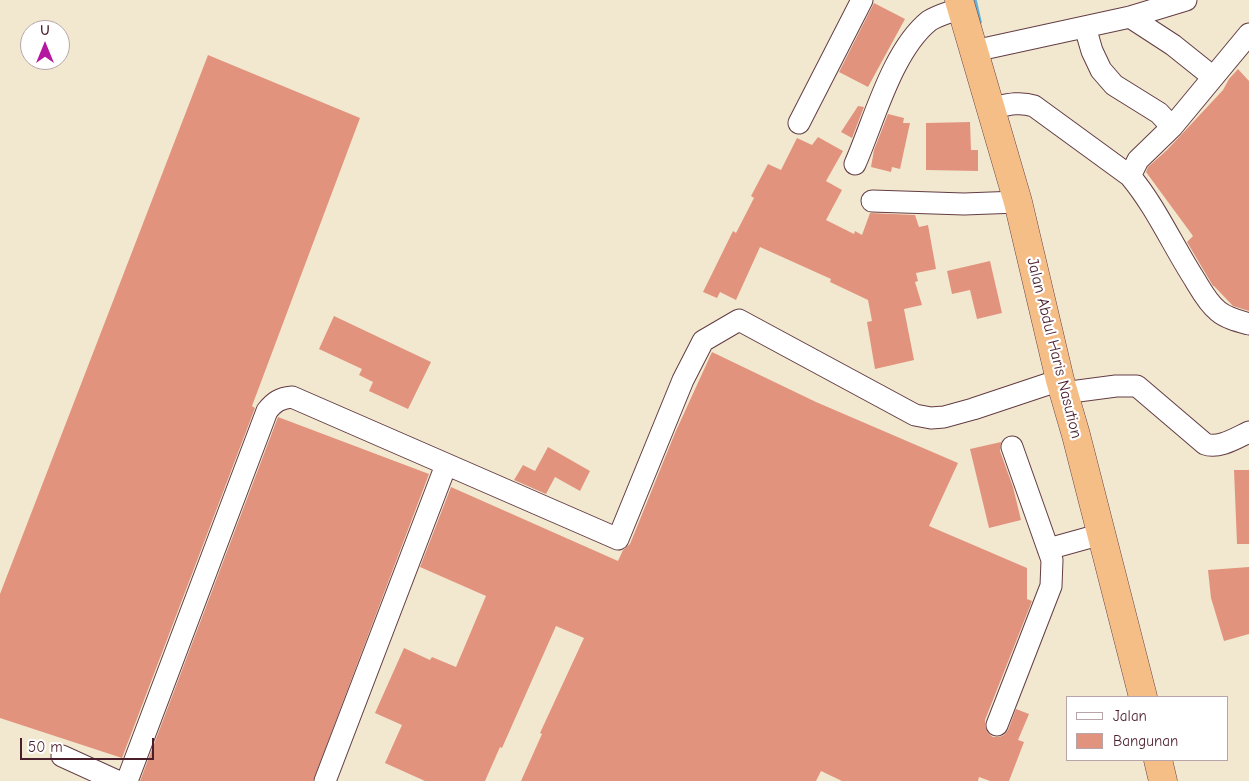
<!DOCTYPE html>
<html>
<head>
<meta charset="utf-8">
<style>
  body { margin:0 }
  #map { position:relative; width:1249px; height:781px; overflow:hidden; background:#f2e8cf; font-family:"Comic Neue",sans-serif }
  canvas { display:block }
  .legend { position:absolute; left:1066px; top:696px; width:162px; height:65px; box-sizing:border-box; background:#fff; border:1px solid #b7a5aa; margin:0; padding:6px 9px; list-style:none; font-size:15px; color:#4a1f2b }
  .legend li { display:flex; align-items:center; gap:10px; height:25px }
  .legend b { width:25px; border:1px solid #b7a5aa }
  .north { position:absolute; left:20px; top:20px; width:50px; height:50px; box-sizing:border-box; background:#fff; border:1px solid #b7a5aa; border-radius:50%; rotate:0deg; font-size:14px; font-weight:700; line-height:20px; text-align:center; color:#4a1f2b }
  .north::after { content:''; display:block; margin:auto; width:18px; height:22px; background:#b5179e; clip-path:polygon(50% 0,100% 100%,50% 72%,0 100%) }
  .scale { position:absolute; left:20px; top:738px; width:134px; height:22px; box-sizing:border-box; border:2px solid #4a1f2b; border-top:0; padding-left:6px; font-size:15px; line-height:18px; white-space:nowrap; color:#4a1f2b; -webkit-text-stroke:4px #fff; paint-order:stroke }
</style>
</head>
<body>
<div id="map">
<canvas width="1249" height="781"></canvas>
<ul class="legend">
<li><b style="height:6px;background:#fff"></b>Jalan</li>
<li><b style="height:14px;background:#e2937e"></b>Bangunan</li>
</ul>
<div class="north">U</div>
<div class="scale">50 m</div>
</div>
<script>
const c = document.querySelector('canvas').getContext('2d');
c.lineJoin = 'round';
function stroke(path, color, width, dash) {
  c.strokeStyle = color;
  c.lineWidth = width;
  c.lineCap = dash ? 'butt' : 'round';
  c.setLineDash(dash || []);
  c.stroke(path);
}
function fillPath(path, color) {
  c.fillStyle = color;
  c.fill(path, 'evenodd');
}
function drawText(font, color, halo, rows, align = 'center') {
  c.font = font + ' "Comic Neue",sans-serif';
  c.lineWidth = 4.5;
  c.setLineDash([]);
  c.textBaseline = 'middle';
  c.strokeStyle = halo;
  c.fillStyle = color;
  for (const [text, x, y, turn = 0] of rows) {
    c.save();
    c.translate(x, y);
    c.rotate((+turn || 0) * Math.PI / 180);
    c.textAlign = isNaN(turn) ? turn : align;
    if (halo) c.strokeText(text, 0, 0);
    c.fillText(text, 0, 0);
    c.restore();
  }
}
const stream = new Path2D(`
  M974,0l5,22`);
const building = new Path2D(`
  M874,3l31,16 -37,68 -29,-15z
  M208,55l152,63 -108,288 3,2 -133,350 -122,-40v-124z
  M1238,69l11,12v230l-16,-5 -19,-20h-1l-26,-44 6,-6 -47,-64 2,-5 19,-17 56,-60 6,-11z
  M858,106l6,1 -12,31 -11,-6z
  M888,114l16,4 -1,5h7l-10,46 -8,-2 -1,5 -20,-5 3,-17z
  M970,122l1,28h7v21l-52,-1v-47z
  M818,137l25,14 -17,30 16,9 -16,30 28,14 1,-3 7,4 8,-22 45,2 4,12 9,-2 8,44 -20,4 2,8 -3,1 7,23 -18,4 10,51 -39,9 -8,-47 5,-1 -4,-21 -38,-18 1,-3 -71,-32 -24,53 -16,-8 -3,6 -14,-6 30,-61 3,2 18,-35 -3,-2 17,-32 13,6 16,-32 15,7z
  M990,261l12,52 -25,6 -7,-29 -18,4 -5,-23z
  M334,316l97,46 -23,47 -39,-18 4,-9 -14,-7 3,-6 -43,-20z
  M712,352l104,50 142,61 -29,63 98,42v31l5,2 -47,119v6l3,7 5,4h6l5,-2 4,-5 8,-21 13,5 -11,26 6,2 -15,39h-19l-11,-4 -1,4h-136l-21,-10 -5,10h-295l21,-47 -2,-1 44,-95 -28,-12 -54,122 -2,-1 -15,34h-60l-40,-18 17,-38 -27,-12 29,-65 26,12 2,-3 24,10 30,-71 -66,-29 31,-80 167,74 5,-11 7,-6 45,-111z
  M278,417l151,57 -116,307h-173z
  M1001,442l-1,9 13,36 8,33 -32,8 -19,-79z
  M548,447l42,24 -10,20 -25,-14 -9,17 -32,-14 9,-15 12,6z
  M1234,470h15v74h-12z
  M1249,567v67l-25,7 -13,-43 -3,-28z`);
const minor = new Path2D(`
  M1130,17l43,28 40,32
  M1085,27l7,24 9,19 13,15 45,28 13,14
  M974,51l156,-34 56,-17
  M991,108c15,-3 28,-7 43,-2l96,70c26,31 43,70 65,104 6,10 13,23 23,31 8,7 20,10 31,13
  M799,123l63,-123
  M855,164c19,-43 37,-113 74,-143 9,-6 22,-9 32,-13
  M1130,176l8,-16 34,-33 77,-93
  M872,201l92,3 54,-2
  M1063,393l53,-7h21l68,58c14,5 31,-6 44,-12
  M1048,549l54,-15
  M997,725l54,-139 1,-26 -40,-113
  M62,756l55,25
  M127,781l140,-370c7,-9 13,-13 25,-14l326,142 65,-159 20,-39 36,-21 176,95 16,3 13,-1 29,-8 87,-29
  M325,781l121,-316`);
const highway = new Path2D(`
  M959,0l59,202 42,178 16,55 67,262
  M1158,760l5,21`);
const streetNames = [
  ["Jalan Abdul Haris Nasution",1054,348,76]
];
stroke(stream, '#61b5dd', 5.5);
fillPath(building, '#e2937e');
stroke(minor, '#633d44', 23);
stroke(highway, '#633d44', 29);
stroke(minor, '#fff', 21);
stroke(highway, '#f6be87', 28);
drawText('16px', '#4a1f2b', '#fff', streetNames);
</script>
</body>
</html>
